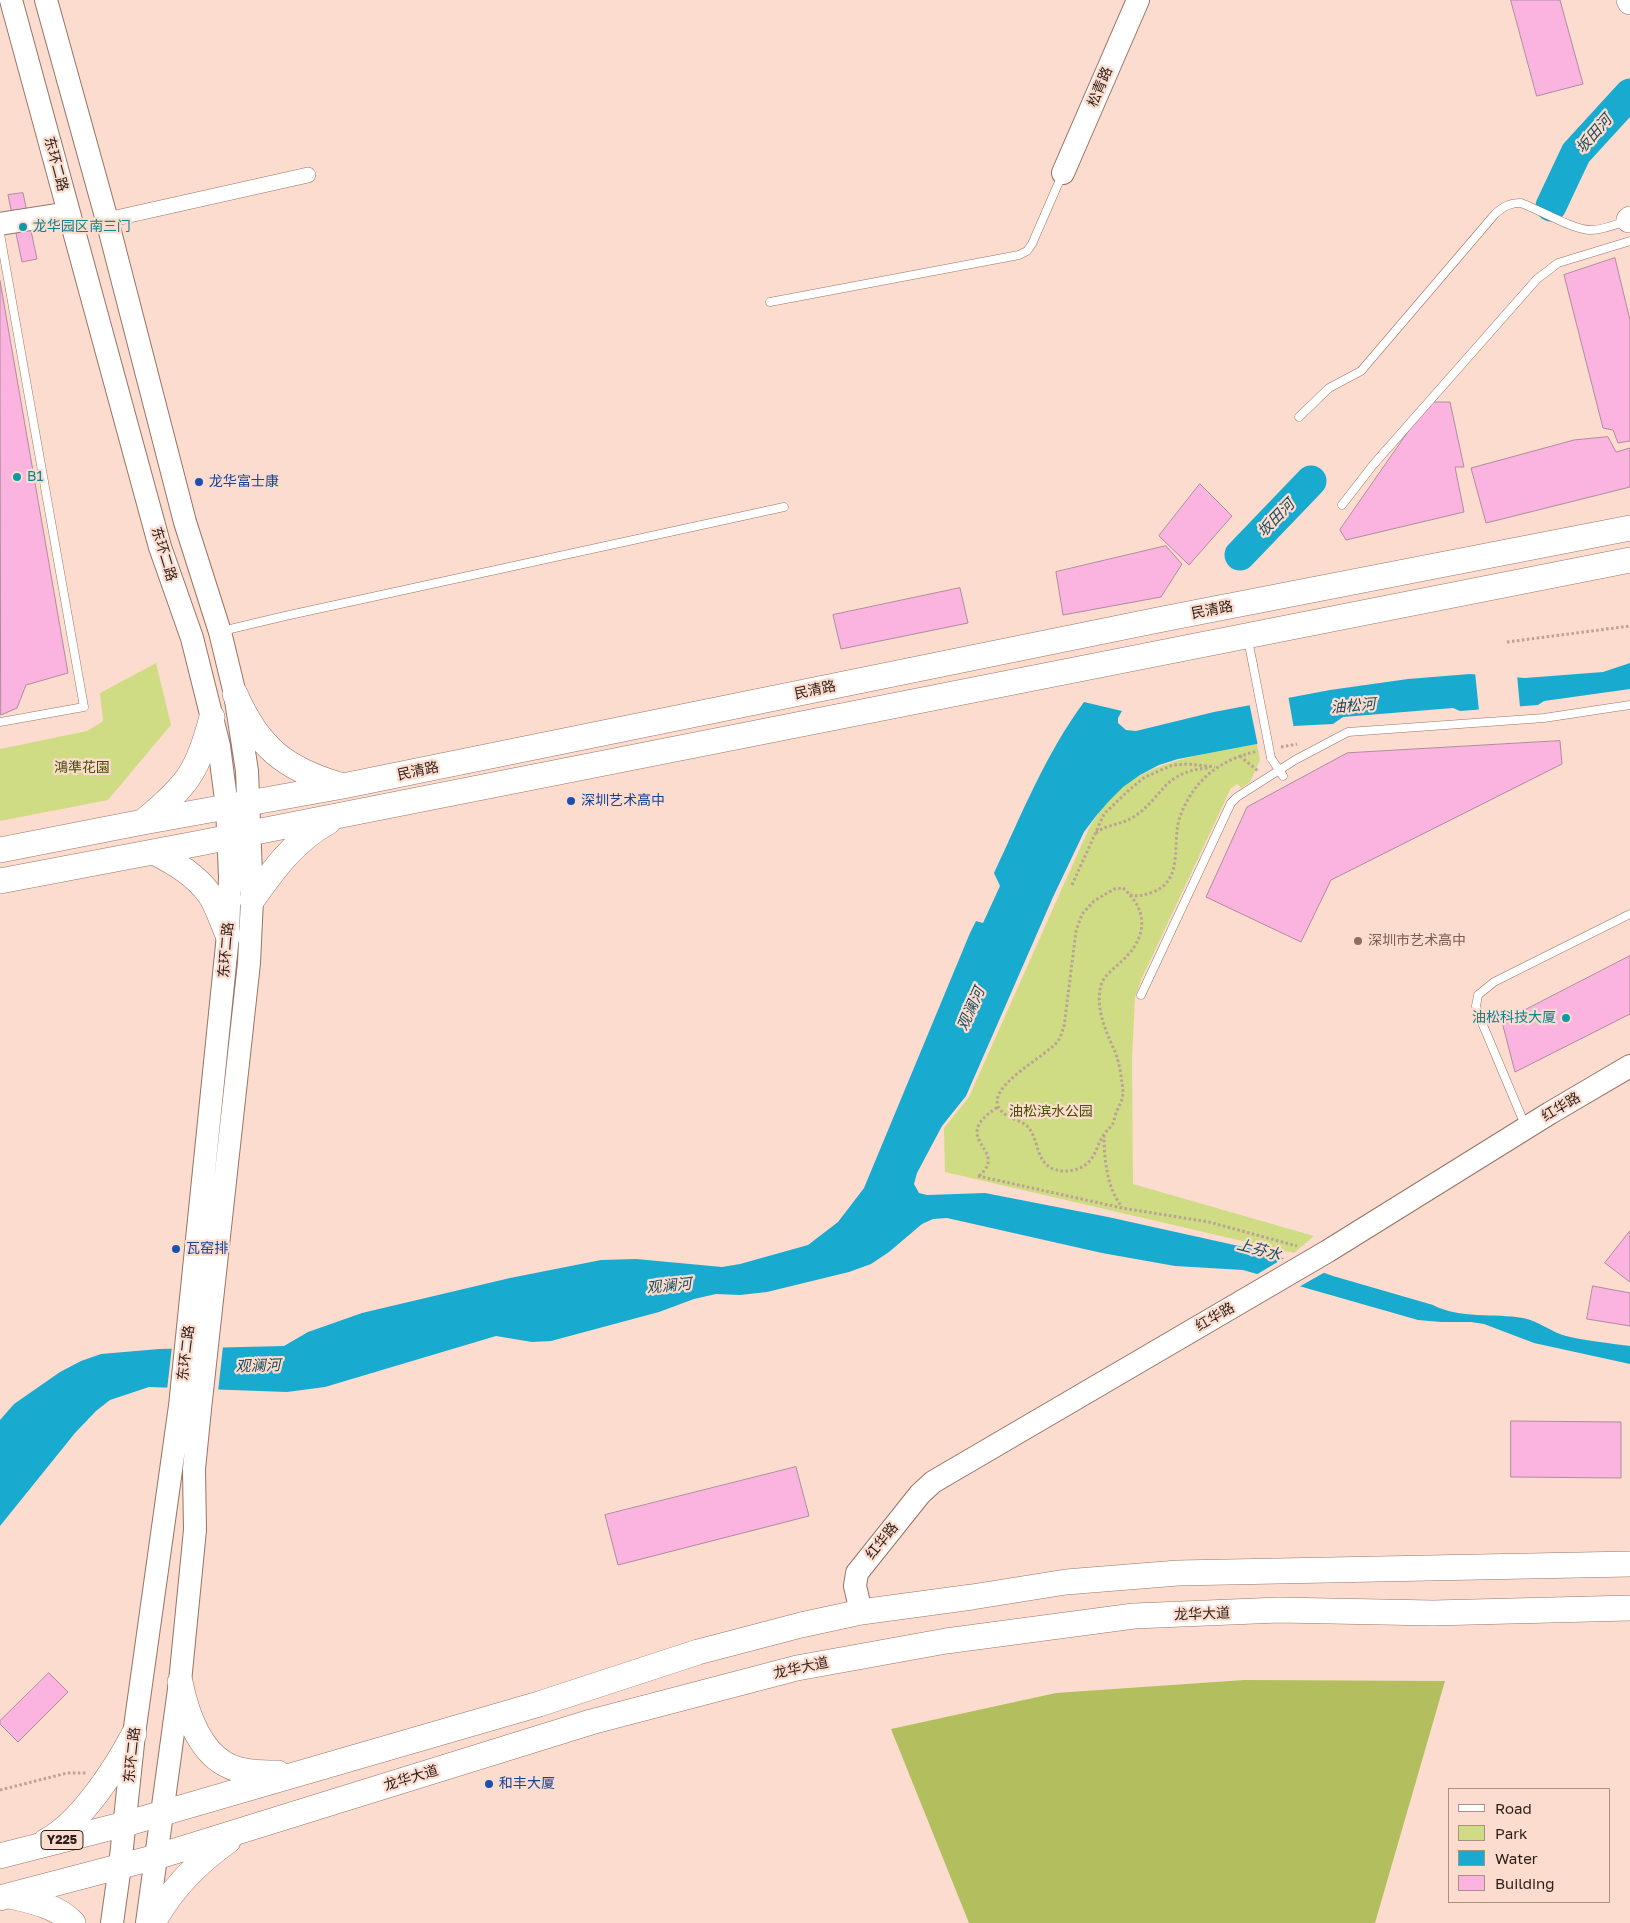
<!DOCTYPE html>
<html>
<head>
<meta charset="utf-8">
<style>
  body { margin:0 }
  #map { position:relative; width:1630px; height:1923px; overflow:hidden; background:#fcdcce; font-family:"Golos Text",sans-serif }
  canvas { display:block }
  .legend { position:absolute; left:1448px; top:1788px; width:162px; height:115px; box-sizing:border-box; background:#fcdcce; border:1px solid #a99085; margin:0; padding:6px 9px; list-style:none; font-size:15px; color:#2c1e18 }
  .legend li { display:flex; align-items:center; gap:10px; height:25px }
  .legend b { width:25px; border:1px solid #a99085 }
</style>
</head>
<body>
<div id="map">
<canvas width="1630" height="1923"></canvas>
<ul class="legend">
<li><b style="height:6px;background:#fff"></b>Road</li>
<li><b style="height:14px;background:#d0dc84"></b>Park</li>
<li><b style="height:14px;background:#19aad0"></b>Water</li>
<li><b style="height:14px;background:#fab4df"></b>Building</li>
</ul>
</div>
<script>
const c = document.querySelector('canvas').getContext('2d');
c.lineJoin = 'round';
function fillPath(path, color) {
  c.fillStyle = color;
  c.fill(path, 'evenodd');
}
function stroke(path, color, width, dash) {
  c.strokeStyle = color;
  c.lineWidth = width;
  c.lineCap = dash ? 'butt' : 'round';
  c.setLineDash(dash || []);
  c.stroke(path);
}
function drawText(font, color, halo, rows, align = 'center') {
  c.font = font + ' "Golos Text","Noto Sans SC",sans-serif';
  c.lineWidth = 4.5;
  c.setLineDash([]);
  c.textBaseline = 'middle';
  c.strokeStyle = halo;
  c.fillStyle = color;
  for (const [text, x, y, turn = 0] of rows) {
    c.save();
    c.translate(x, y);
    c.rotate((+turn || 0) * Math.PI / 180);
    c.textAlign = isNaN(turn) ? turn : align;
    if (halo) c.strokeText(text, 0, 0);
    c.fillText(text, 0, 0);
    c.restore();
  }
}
const green = new Path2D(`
  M156,663l15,62 -63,75 -108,21v-72l87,-18 16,-10 -3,-28z
  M1257,744l3,16 -10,22 -9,6 -3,-4 -7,4 -90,192 -6,17 -3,63 1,124 181,52 -20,17 -349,-81 -1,-44 25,-31 120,-269c5,-8 10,-16 15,-23 38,-46 99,-50 153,-61z`);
const forest = new Path2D(`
  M1244,1680l201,1 -70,242h-406l-78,-194 165,-36z`);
const water = new Path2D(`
  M1630,663v26l-86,12 -6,4 -78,6 -7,-3 -110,9 -10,7 -39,2 -37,18 -79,15 -19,6 -19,10 -17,12 -14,14 -13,15 -12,16 -31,65 -87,199 -24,30 -25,47 -3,11 5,9 8,2 58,-2 123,24 158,35 67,24 100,29c26,14 62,8 90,13 16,3 28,14 43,18 20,5 43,7 64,10v18l-96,-21 -50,-19 -13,-2h-30l-23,-2 -175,-50 -68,-4 -73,-13 -155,-35 -14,1 -11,5 -33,28 -18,12 -22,8 -82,20 -27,3 -24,-1 -22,5 -35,13 -108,29 -19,1 -36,-6 -171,51 -38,5 -138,-5 -39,13 -14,11 -21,22 -75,93v-106l14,-16 46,-32 21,-11 20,-7 58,-5 125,-3 24,-14 54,-19 148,-35 91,-18 35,-1 86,8 18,-3 68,-19 30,-23 26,-34 106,-255 6,-12 7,2 17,-37 -6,-13c27,-57 52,-120 90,-171l38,9 -4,7v5l8,7 10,1 78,-19 116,-22 78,-11 62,-5 55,4 78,-6z`);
const pier = new Path2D(`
  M1475,672l42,3 3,32 -41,4z
  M1288,695l6,34 -36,17 -9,-44z
  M1286,1257l41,14 -30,17 -43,-12z
  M172,1346h51l-5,46 -51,-2z`);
const river = new Path2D(`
  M1551,206l25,-53 54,-59
  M1240,555l71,-74`);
const building = new Path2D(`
  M1511,0h49l23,84 -46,12z
  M23,193l14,66 -15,3 -14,-67z
  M1615,258l15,62v121l-12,2 -5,-13 -10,-2 -39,-153z
  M0,281l68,392 -42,12 -9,23 -16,7z
  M1429,402h21l14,65h-9l9,45 -118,28 -6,-10z
  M1608,437l8,15 14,-4v39l-144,36 -15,-55 103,-28z
  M1200,484l32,32 -43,49 -30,-29z
  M1166,546l16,18 -21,33 -98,18 -7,-43z
  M960,588l8,35 -127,26 -8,-34z
  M1560,741l2,23 -231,116 -30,62 -95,-45 41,-90 100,-54z
  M1630,956v58l-115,58 -13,-50z
  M1630,1231v51l-25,-19z
  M1593,1286l37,7v33l-43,-7z
  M1511,1421l110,1v56l-110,-1z
  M796,1467l13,49 -191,49 -13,-50z
  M49,1673l19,19 -50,50 -18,-18v-3z`);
const path = new Path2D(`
  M1507,642l123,-16
  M1281,747l16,-3
  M1240,756l18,15
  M1096,833c11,-9 24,-8 36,-15 33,-21 29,-46 76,-50
  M1072,885l32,-71 25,-24 16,-13 28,-12 15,-1 27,3
  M1123,888c24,21 25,46 3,69 -8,9 -21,16 -25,28 -6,25 5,46 15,69 3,9 5,20 6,29 3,18 -2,18 -7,33 -1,4 -1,7 -4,10 -3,4 -7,7 -9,12 -4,6 -6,14 -10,20 -8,13 -28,16 -41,10 -16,-9 -12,-30 -24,-42 -8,-7 -22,-8 -28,-18 -13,-22 48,-52 59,-67 3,-4 4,-10 6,-14l12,-96 6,-17 12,-13 20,-12z
  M1130,895c8,2 15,0 23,-3 33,-13 17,-52 28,-78 14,-36 41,-55 77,-63
  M1104,1135c0,24 3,53 18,72
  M978,1176l144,32 87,14 88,24
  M979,1176c32,-27 -33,-36 19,-69
  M0,1790l67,-17h19`);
const lane = new Path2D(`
  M0,234l84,473 -84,15
  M770,302l249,-47 8,-4 5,-7 30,-69
  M1299,417l30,-29 32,-17 134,-157c9,-8 15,-11 26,-11 19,7 52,27 70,27 12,0 24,-5 35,-9
  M1342,505l31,-40 164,-186 21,-16 72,-22
  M222,631l63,-15 499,-109
  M1248,640l5,25
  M1271,758l12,18
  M1141,995l90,-192 6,-6 58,-37 53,-28 196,-14 86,-13
  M1525,1125l-45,-107 -4,-12 2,-11 16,-13 136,-68`);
const street = new Path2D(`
  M107,220l201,-45`);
const secondary = new Path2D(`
  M11,0l149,547 32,91 27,108 8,61 3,70 -2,58 -48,471 -46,328 -14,132 -8,57
  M46,0l61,220 78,302 35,110 15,62 12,77 5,129 -3,63 -49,446 -6,60 1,61 -15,152 -33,241
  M1063,173l75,-173
  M0,224l69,-11
  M861,1612l-6,-26 2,-13 63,-79 13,-12 395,-231 222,-138 80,-47`);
const primary = new Path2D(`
  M1629,0l1,2
  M1629,220l1,-1
  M235,694c23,53 50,75 105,91
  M144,821c44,-36 54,-50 68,-104
  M0,850l143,-28 200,-36 820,-167 467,-91
  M154,852c21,11 42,23 56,43 8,12 12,27 18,40
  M0,881l195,-37 1435,-284
  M252,900c22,-31 42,-59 76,-78
  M180,1682c6,29 17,66 45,82 16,9 36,9 53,9
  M46,1841c35,-18 70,-73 88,-107
  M0,1856l125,-32 414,-120 159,-52 103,-27 60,-13 111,-15 94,-15 112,-9 452,-9
  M10,1896c22,5 47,10 63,27
  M0,1898l156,-41 435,-135 206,-54 149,-27 188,-25 145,-6 154,3 197,-5
  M153,1923c18,-34 44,-60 75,-82`);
const laneBridge = new Path2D(`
  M1253,665l18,93`);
const markers = [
  [23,227,5,"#0f9aa8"],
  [17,477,5,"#0f9aa8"],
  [199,482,5,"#1a4fb4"],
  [571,801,5,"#1a4fb4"],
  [1358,941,5,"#8d6e63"],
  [1566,1018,5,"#0f9aa8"],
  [176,1249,5,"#1a4fb4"],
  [489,1784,5,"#1a4fb4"]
];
const shields = [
  [62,1840,42]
];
const shieldNames = [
  ["Y225",62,1840]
];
const streetNames = [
  ["松青路",1100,87,-67],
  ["东环二路",56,164,75],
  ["东环二路",164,554,73],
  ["民清路",1212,610,-11],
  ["民清路",815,690,-12],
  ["民清路",418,771,-12],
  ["东环二路",226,950,-85],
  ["红华路",1561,1107,-31],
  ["红华路",1215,1317,-30],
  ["东环二路",186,1353,-83],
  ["红华路",882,1541,-51],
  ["龙华大道",1202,1614,-2],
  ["龙华大道",801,1668,-12],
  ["东环二路",132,1755,-84],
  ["龙华大道",411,1778,-17]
];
const cultureNames = [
  ["龙华园区南三门",33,227],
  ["B1",27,477],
  ["油松科技大厦",1556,1018,"right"]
];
const transitNames = [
  ["龙华富士康",209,482],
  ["深圳艺术高中",581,801],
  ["瓦窑排",186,1249],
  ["和丰大厦",499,1784]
];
const parkNames = [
  ["鴻準花園",82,768],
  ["油松滨水公园",1051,1112]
];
const educationNames = [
  ["深圳市艺术高中",1368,941]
];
const waterNames = [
  ["坂田河",1594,134,-49],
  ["坂田河",1276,518,-46],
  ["油松河",1353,706,-5],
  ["观澜河",971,1009,-66],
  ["上芬水",1259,1250,15],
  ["观澜河",669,1286,-6],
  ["观澜河",258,1366,-2]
];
fillPath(green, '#d0dc84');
fillPath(forest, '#b3bf5e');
fillPath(water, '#19aad0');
fillPath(pier, '#fcdcce');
stroke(river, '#19aad0', 31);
fillPath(building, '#fab4df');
stroke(building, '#ae8ca0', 1);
stroke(lane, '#987465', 9);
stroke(street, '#987465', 16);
stroke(secondary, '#987465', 24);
stroke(primary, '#987465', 26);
stroke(path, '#bca196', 3, [2.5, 2.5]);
stroke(lane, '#fff', 8);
stroke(street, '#fff', 15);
stroke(secondary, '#fff', 22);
stroke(primary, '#fff', 25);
stroke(laneBridge, '#987465', 9, []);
stroke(laneBridge, '#fff', 8);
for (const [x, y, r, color] of markers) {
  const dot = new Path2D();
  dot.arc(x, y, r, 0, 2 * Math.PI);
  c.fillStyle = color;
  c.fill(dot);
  stroke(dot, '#fcdcce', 2);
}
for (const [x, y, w] of shields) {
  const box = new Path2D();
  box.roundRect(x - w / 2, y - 9.5, w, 19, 4);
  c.fillStyle = '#fcdcce';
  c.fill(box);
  stroke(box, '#2c1e18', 1);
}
drawText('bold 12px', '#2c1e18', null, shieldNames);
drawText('14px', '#2c1e18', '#fcdcce', streetNames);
drawText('14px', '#0d838f', '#fcdcce', cultureNames, 'left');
drawText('14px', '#164399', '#fcdcce', transitNames, 'left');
drawText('14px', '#484f02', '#fcdcce', parkNames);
drawText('14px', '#785e54', '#fcdcce', educationNames, 'left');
drawText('italic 15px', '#184d5e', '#fcdcce', waterNames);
</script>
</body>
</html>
